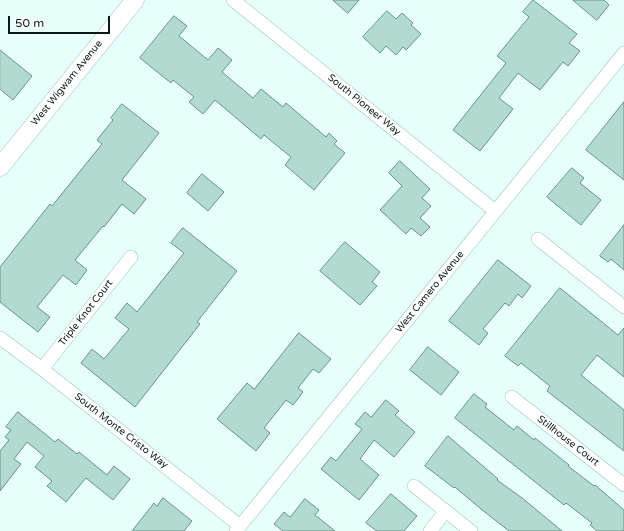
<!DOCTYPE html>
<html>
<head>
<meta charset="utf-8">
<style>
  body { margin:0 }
  #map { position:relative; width:624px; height:531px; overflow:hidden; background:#e6fff9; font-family:"Varela Round",sans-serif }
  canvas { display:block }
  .scale { position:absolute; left:8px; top:16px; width:102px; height:18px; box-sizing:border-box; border:2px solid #0c1b18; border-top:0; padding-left:5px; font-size:12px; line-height:14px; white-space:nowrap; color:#0c1b18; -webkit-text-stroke:3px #fff; paint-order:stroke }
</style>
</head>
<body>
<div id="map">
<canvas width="624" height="531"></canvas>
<div class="scale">50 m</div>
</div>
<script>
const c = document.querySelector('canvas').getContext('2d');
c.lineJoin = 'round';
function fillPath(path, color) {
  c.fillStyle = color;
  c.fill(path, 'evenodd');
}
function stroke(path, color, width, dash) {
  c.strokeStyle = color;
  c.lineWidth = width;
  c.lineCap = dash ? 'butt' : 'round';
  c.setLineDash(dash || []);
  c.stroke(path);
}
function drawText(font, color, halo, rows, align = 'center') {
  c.font = font + ' "Varela Round",sans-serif';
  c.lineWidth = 3.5;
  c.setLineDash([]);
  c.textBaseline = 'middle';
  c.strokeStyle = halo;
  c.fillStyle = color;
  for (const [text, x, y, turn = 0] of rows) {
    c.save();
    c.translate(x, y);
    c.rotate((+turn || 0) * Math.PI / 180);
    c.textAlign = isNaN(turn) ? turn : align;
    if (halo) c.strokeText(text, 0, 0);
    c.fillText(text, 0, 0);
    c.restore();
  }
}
const building = new Path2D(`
  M333,0h26l-11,13z
  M533,0l44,34 -8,9 11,8 -12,15 -5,-4 -23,28 -22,-17 -19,25 14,11 -33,42 -27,-21 53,-67 -9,-7 32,-39 -6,-5z
  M573,0h31l5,5 -12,15z
  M387,11l9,8 6,-6 11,10 -2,2 10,9 -15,16 -3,-3 -7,8 -10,-9 -6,7 -17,-16z
  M174,16l13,10 -8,10 29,24 10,-12 14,12 -10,12 31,26 8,-9 22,18 3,-4 40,34 3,-4 8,8 -3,3 11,9 -31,37 -29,-25 6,-8 -27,-22 -3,4 -46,-39 -12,14 -14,-12 5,-5 -21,-17 -2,3 -31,-25z
  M0,50l32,26 -19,24 -13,-11z
  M624,102v78l-38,-30z
  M122,104l37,29 -37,47 24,19 -12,15 -12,-10 -18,23 -1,-1 -28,34 12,10 -11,15 -13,-10 -26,32 13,10 -12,15 -38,-30v-35l50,-63 2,2 50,-62 -5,-4 16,-20 -2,-2z
  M400,161l30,28 -8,9 9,8 -11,12 10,9 -9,9 -10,-8 -5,6 -26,-24 22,-24 -13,-13z
  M572,168l12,10 -4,5 21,17 -20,25 -34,-28z
  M202,174l22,18 -16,19 -21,-18z
  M624,225v45l-13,-11 -3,3 -8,-6z
  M183,228l54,43 -40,51 3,2 -65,83 -54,-44 11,-14 12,10 25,-30 -14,-11 12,-15 10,9 47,-59 -13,-10z
  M345,242l35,30 -8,10 5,4 -17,19 -40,-34z
  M498,260l33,26 -9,12 -4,-4 -9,12 -4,-3 -22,26 5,4 -9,12 -30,-24z
  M560,288l58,47 6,-7v49l-27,-22 -16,20 43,35v41l-77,-60 3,-5 -29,-23 -3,3 -13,-10z
  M299,333l32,26 -12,14 -6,-4 -15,19 5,4 -10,13 -7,-5 -22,28 6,5 -14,18 -39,-32 30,-36 7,6z
  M428,347l31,25 -18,23 -31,-25z
  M474,394l13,10 -2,3 29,23 3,-4 17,14 1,-2 34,27 -1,1 26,20 1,-1 29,25v21h-27l-7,-6 2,-2 -26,-20 -2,2 -109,-87z
  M386,400l13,11 -4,4 20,17 -21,25 -20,-17 -14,19 19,16 -20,25 -38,-31 10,-12 5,4 26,-32 -7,-5 10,-12 6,5z
  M18,412l37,30 3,-3 19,15 2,-2 28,23 7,-9 16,13 -17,21 -27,-22 -20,24 -19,-16 5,-5 -17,-14 9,-11 -17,-14 -13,17 7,5 -21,27v-40l9,-11 -4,-3 6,-7 -5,-3z
  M448,436l50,43 -1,1 25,18 40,33h-53l-28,-22 -26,-22 -1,1 -29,-22z
  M391,494l26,22 -13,15h-27l-11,-8z
  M163,498l29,23 -8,10h-52l22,-28 3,3z
  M305,499l14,11 -4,5 20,16h-52l-9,-7 10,-12 6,5z`);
const street = new Path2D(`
  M233,0l262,211
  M538,239l86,68
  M0,338l42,31 198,157
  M42,369l89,-112
  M512,397l112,88
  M414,486l57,45
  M236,531l388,-478
  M430,531l16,-20`);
const secondary = new Path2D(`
  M0,167l135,-167`);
const streetNames = [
  ["West Wigwam Avenue",67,83,-51],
  ["South Pioneer Way",364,105,39],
  ["West Camero Avenue",430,292,-51],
  ["Triple Knot Court",86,313,-52],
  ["South Monte Cristo Way",121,431,38],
  ["Stillhouse Court",568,441,38]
];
fillPath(building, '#b1dad0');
stroke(building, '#6b9189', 1);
stroke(street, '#9cc4bb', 14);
stroke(secondary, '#9cc4bb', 19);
stroke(street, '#fff', 13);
stroke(secondary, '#fff', 18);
drawText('10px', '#0c1b18', '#fff', streetNames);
</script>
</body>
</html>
